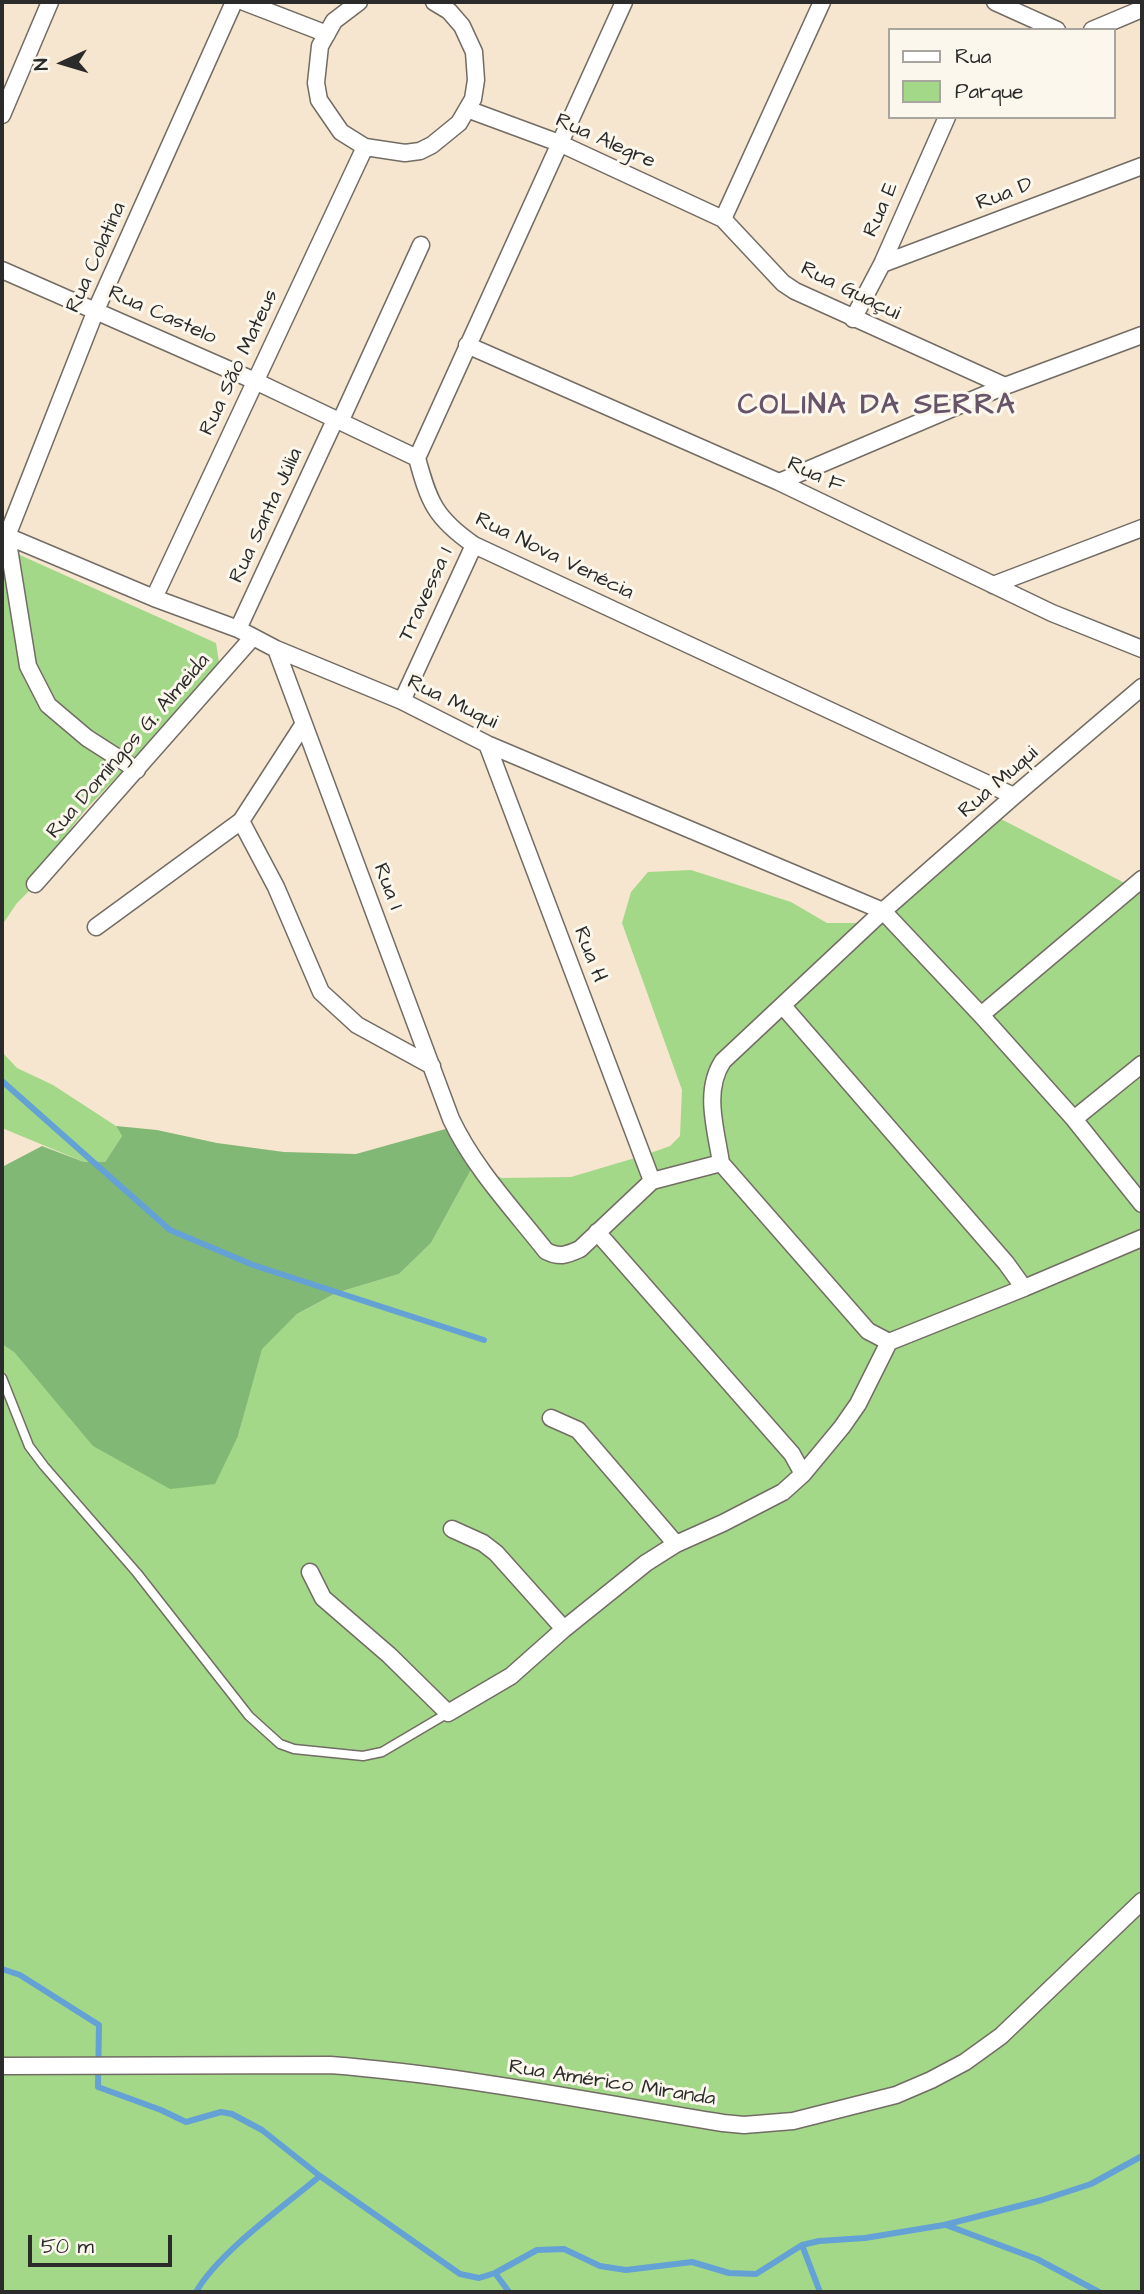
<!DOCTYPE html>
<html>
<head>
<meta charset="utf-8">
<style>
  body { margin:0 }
  #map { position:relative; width:1144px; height:2294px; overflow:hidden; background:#f6e6cf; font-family:"Architects Daughter",sans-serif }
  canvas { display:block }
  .frame { position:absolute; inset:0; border:4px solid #2b2b2b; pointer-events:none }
  .legend { position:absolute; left:888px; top:28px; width:228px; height:91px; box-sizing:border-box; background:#fbf7ec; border:2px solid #a8a59f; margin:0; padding:9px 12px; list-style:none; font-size:21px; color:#2b2b2b }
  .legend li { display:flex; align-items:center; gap:14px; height:35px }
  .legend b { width:35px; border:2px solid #a8a59f }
  .north { position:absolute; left:28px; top:28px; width:70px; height:70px; -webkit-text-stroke:5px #fbf7ec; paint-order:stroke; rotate:266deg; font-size:19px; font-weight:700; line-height:28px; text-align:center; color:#2b2b2b }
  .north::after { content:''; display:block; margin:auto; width:24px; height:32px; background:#2b2b2b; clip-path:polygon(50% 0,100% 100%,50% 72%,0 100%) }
  .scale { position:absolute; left:28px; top:2235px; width:144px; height:32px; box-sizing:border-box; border:4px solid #2b2b2b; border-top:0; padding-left:9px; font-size:21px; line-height:24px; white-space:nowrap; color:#2b2b2b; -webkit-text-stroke:5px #fbf7ec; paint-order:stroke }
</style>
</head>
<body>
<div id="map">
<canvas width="1144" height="2294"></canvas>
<div class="frame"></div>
<ul class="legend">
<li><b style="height:9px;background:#fff"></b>Rua</li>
<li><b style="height:19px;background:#a3d889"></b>Parque</li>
</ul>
<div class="north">N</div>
<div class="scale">50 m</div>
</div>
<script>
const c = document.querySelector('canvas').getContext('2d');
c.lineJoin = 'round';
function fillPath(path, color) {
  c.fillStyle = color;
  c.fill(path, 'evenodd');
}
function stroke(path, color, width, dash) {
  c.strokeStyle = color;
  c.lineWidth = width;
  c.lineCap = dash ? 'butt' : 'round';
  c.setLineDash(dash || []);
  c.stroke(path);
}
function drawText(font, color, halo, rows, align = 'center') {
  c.font = font + ' "Architects Daughter",sans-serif';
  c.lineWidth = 6;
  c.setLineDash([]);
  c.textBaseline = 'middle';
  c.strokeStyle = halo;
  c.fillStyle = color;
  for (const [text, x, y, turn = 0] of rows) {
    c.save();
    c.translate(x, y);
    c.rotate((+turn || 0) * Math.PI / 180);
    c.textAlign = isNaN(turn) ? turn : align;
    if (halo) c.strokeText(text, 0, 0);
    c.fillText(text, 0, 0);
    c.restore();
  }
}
const green = new Path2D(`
  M2,547l214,96 3,19 -38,48 -95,99 -43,56 -11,23 -15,15 -15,22z
  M999,818l143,74v1400h-1140v-948l13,9 223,83 23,-87 36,-35 39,-21 63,-19 32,-31 42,-77 29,12 69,-1 74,-22 25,-9 10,-10 2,-46 -60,-167 9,-31 17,-20 43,-2 100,32 36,21h36z
  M2,1052l15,16 36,17 63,41 6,10 -17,26h-21l-82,-34z`);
const forest = new Path2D(`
  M116,1126l41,4 60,13 67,9 72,2 93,-26 24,38 -42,77 -32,31 -63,19 -39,21 -35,35 -24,87 -23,48 -45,5 -77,-43 -78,-93 -13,-9v-177l40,-21 42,16h21l17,-26z`);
const stream = new Path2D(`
  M2,1081l168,149 83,35 231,75
  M2,1969l18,6 79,50 -1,62 63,23 25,12 35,-10 11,2 30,16 58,46 140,98 19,4 16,-5 42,-23 27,-1 36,17 26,4 66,-8 37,11 27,1 46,-29 17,-4 46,-3 79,-13 98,-25 49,-16 51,-28
  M946,2225l91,34 62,33
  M802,2245l18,47
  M495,2273l14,19
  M196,2292c22,-39 88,-86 124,-116`);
const service = new Path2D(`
  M2,1378l27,68 15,20 93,107 112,143 31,28 14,5 69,7 19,-4 66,-39`);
const minor = new Path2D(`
  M244,2l83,32
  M359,2l-25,19 -14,25 -4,37 3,17 22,32 24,15 40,6 15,-2 12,-6 27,-22 14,-24 3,-19 -2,-28 -12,-26 -13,-15 -15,-9
  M624,2l-207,456c12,44 18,60 57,87l540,251
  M995,2l62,28
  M1092,30l50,-21
  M467,109l92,34 164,76 60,64 12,8 210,95
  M2,115l48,-113
  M723,219l99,-217
  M882,264l260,-98
  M2,270l253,111 162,77
  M853,319l29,-55 65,-147
  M467,345l312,137 273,131 90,36
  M340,422l81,-177
  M779,482l226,-96 137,-51
  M2,534l152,64 84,31 38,20 126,52 85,43 396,167 98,104 93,104 68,85
  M993,585l149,-57
  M154,598l211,-451
  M238,629l97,-209
  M276,649l175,470c23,49 62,90 95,132 14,7 20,4 34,-2l72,-68 69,-18c-5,-34 -18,-72 2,-102l160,-150 131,-115 128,-109
  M402,701l72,-156
  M487,744l165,437
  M137,770l-50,-32 -39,-33 -20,-39 -21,-130 89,-226 138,-308
  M241,821l35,66 45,105 36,33 75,41
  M35,884l218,-247
  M96,927l145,-106 62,-96
  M981,1015l161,-136
  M1074,1119l68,-55
  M721,1163l147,168 21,11 135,-54 -18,-25 -223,-257
  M1024,1288l118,-50
  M551,1418l27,12 98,114
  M803,1474l39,-47 16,-23 31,-62
  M452,1529l31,14 13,10 68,76
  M310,1572l13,26 66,57 59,58 63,-37 53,-47 82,-66 30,-19 47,-21 60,-31 20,-18 -11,-20 -195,-222
  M2,2066l328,-1c132,10 262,37 393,58l21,2 49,-4 103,-26 35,-15 34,-18 36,-26 141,-135`);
const streetNames = [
  ["Rua Alegre",605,142,24],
  ["Rua D",1005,195,-21],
  ["Rua E",882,210,-66],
  ["Rua Colatina",97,258,-66],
  ["Rua Guaçui",850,292,26],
  ["Rua Castelo",162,316,24],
  ["Rua São Mateus",240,363,-65],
  ["Rua F",815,476,25],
  ["Rua Santa Júlia",267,516,-65],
  ["Rua Nova Venécia",554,557,26],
  ["Travessa 1",427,595,-65],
  ["Rua Muqui",452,703,26],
  ["Rua Domingos G. Almeida",129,747,-49],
  ["Rua Muqui",999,783,-41],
  ["Rua I",387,887,69],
  ["Rua H",589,955,69],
  ["Rua Américo Miranda",612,2084,9]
];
const districtNames = [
  ["COLINA DA SERRA",877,407]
];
fillPath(green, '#a3d889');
fillPath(forest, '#82b875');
stroke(stream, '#64a2d5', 6);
stroke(service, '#726c64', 11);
stroke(minor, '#726c64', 19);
stroke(service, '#fff', 8);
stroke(minor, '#fff', 16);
drawText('21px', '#2b2b2b', '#fbf7ec', streetNames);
c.letterSpacing = '2px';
drawText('bold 28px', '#685468', '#fbf7ec', districtNames);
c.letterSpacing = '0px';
</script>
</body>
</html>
